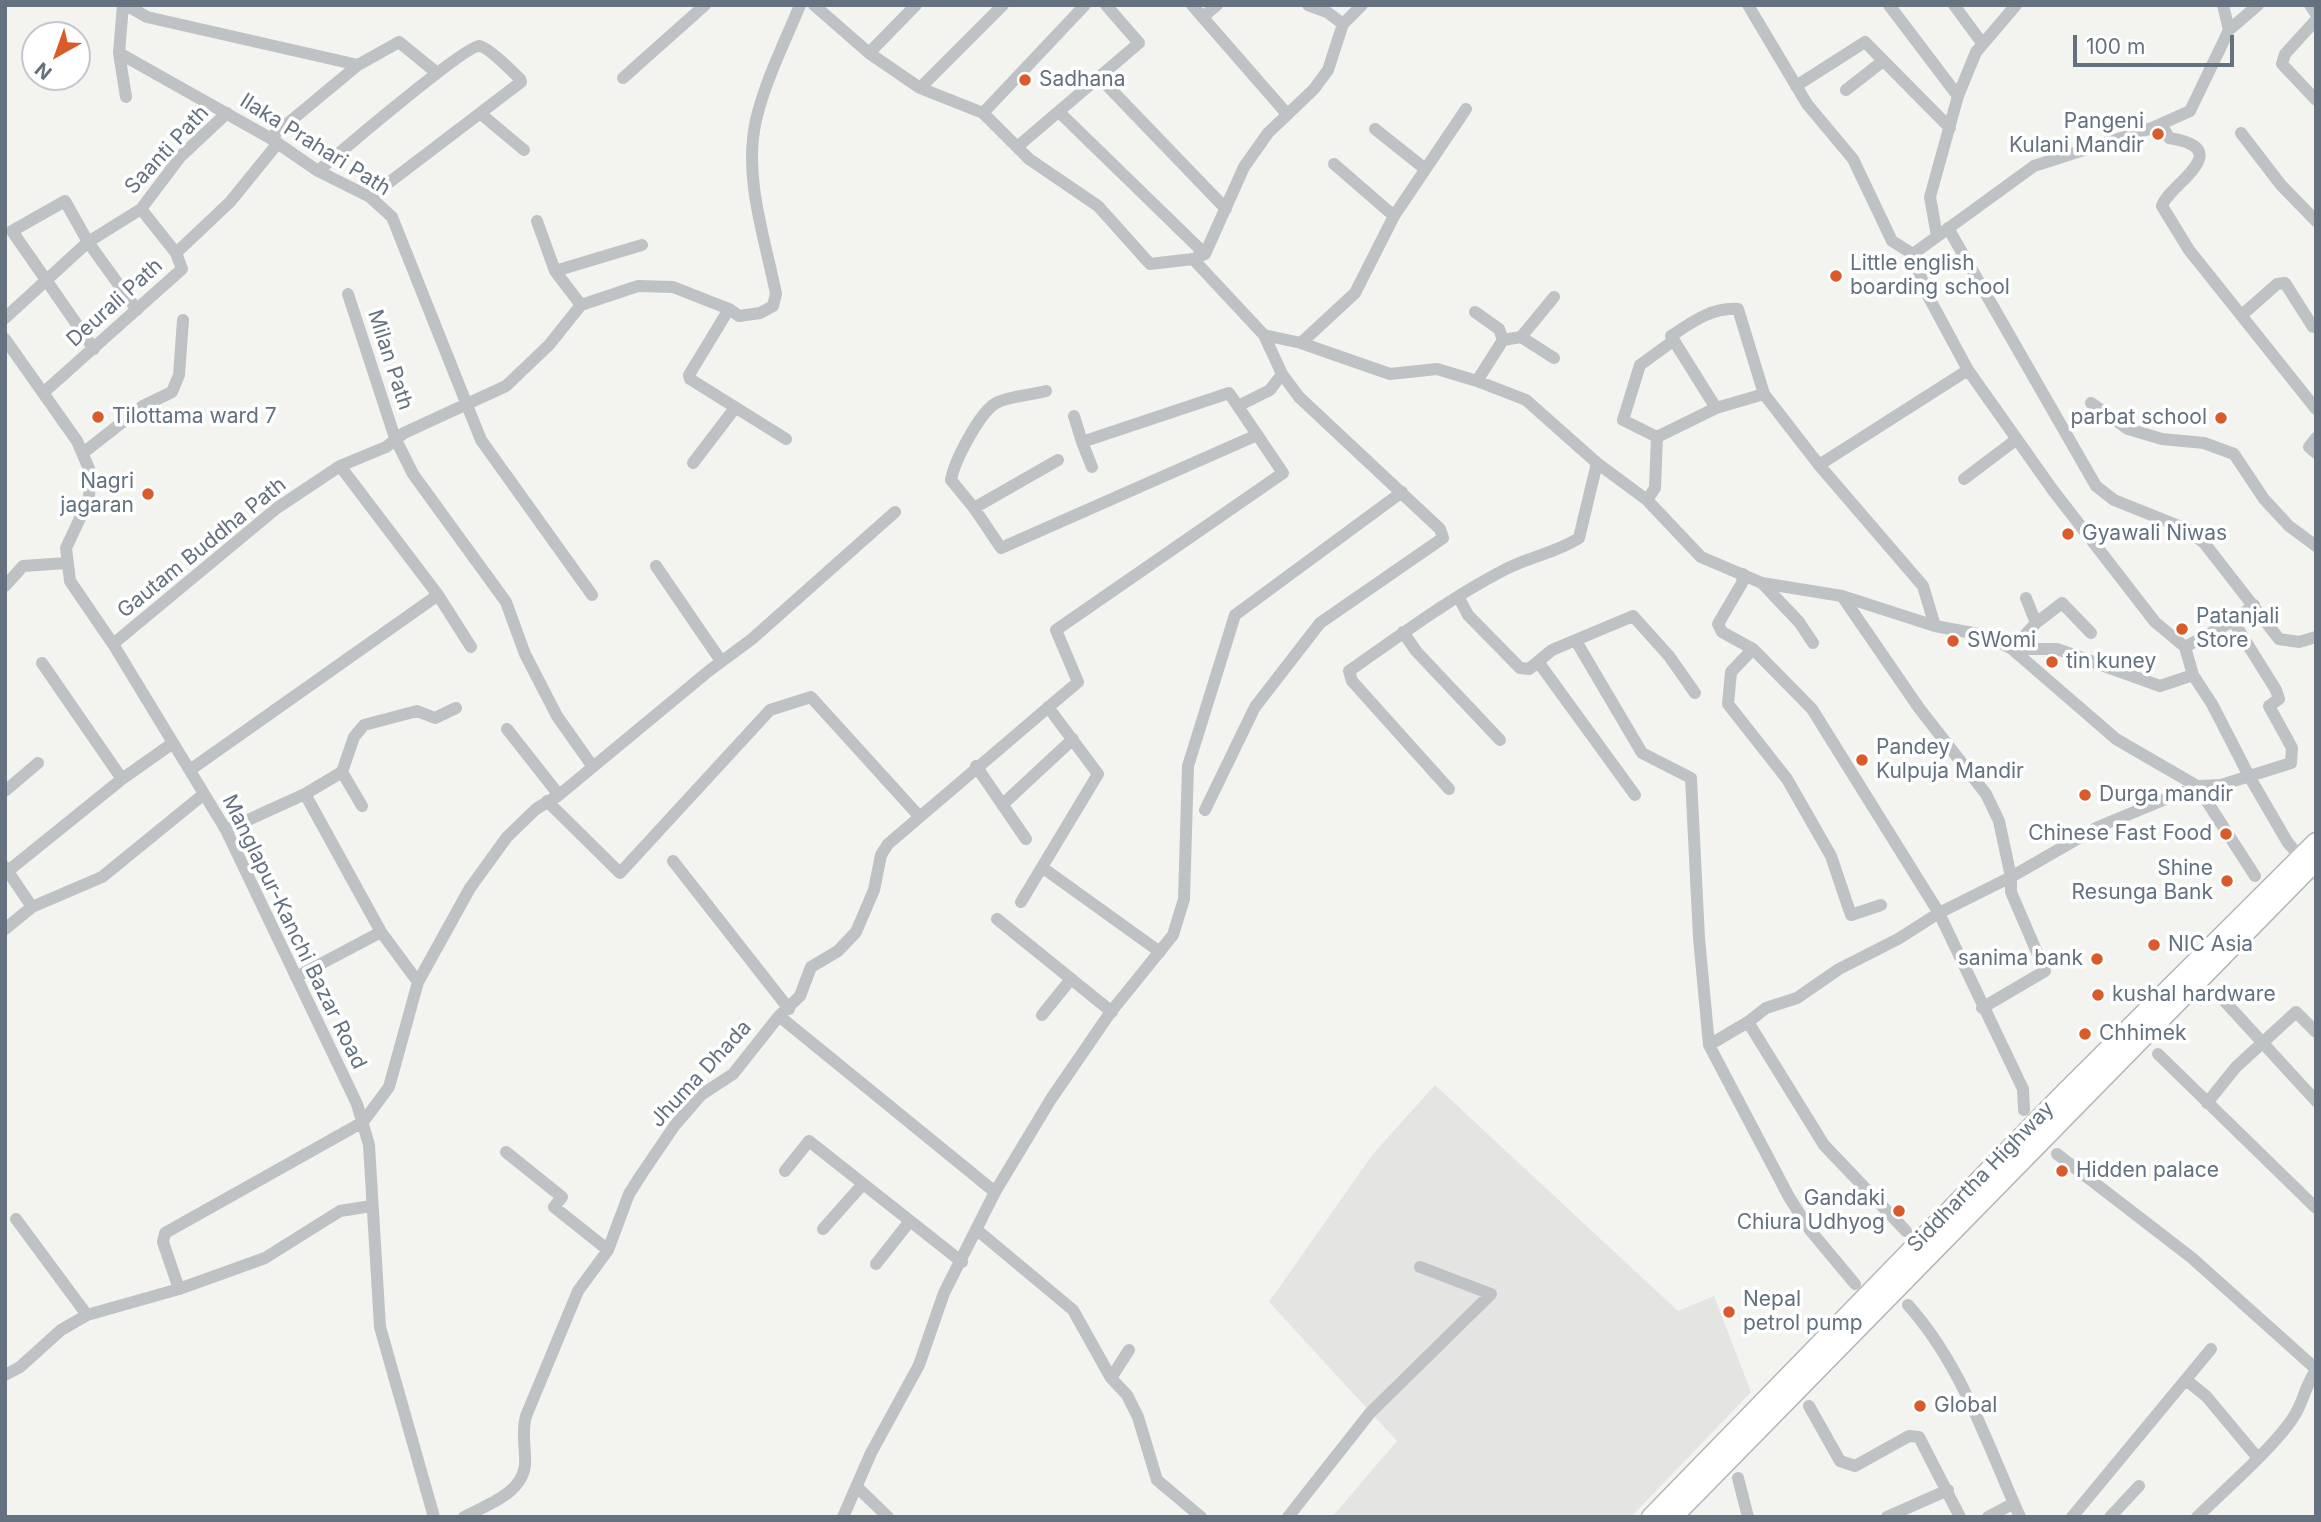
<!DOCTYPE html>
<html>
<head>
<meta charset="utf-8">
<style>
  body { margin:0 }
  #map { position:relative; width:2321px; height:1522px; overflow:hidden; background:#f3f4ef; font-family:Inter,sans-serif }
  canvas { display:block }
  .frame { position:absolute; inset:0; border:7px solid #64727f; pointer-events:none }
  .north { position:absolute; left:21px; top:21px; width:70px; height:70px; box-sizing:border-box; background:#fff; border:2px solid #c1c7cc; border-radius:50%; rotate:220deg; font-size:19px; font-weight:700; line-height:28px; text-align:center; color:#64727f }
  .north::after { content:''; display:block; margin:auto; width:24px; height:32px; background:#da5a29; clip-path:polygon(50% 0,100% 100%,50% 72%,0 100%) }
  .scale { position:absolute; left:2073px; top:35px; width:161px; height:32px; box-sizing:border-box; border:4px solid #64727f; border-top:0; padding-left:9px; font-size:21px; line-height:24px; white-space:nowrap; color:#64727f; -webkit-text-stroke:5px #fff; paint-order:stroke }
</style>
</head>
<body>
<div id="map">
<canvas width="2321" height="1522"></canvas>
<div class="frame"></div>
<div class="north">N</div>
<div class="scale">100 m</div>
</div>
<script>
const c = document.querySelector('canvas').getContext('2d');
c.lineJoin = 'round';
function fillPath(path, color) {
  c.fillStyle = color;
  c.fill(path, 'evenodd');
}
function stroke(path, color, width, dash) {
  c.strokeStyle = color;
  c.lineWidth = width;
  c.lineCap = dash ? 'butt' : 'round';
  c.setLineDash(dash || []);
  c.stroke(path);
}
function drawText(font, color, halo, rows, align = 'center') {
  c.font = font + ' Inter,sans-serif';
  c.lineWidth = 7;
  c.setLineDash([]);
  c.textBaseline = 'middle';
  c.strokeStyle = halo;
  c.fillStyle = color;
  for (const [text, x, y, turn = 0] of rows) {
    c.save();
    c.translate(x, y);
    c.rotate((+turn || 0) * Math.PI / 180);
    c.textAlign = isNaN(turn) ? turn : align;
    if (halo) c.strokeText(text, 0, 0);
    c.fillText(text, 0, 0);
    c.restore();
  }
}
const built = new Path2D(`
  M1435,1085l243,226 36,-15 37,96 -120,125h-299l65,-76 -128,-139 104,-148z`);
const minor = new Path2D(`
  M123,5l-4,48 151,85 48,33 52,26 22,20 89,223 111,155
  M126,5l21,12 211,48
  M814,5l55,48 51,35 63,25 46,46 69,47 52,58 43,-5 71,76 18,39 17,23 141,132 3,9 -123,85 -65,84 -50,103
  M1192,5l95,109
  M1308,5l19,7 16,12
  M1748,5l59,99 46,55 39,82 21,13 121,-88 118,-38 38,-17 39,-81
  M1889,5l69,91
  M1954,5l28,38
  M2223,5l6,25 29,-25
  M2310,5l6,9
  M1203,17l14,-12
  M2316,20l-31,34 -3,10 34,36
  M119,53l7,44
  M869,53l47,-48
  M1099,77l127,132
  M623,78l82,-73
  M1796,86l69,-44 85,86
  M920,88l83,-83
  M1846,90l37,-29
  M1059,112l146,142
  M983,113l102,-108
  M481,114l43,36
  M2162,125l7,13c70,11 -1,47 -7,68l27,44 127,159
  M1375,129l49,39
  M2241,133l40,52 35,36
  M270,138l88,-73 41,-23 38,31
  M1017,147l122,-104 -33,-38
  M1334,164l60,52
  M318,171c20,-17 146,-125 161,-125 8,0 34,26 41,33l1,3 -151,115
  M141,209l35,44
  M537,221l18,50 26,34
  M1948,228l148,258 18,14 75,30 16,14 74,95 20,3 17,-5
  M1937,236l-7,-39 28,-101 18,-44 40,-47
  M1913,254l14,40 41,76 84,119 103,133 30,25 8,28 19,29 37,72 39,67 28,31
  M1193,259l12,-5 39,-87 24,-34 46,-44 14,-19 15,-46 19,-19
  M555,271l87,-26
  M348,294l47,144 18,36 93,128 19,52 32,62 36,51
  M729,309l-40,66 1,4 96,60
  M1475,312l24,17 4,11
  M2243,314l34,-30 8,-1 28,44
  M5,318l83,-76 53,-33 40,-53 46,-43
  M1264,335l37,8 89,31 47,-5 40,12 49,19 71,63 50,37 54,57 61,26 80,13 93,30 54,10 23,13h45l103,37 33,-11
  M1521,337l33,21
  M5,339l72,102 13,30 -1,28 -23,49 4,33 43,63 113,186 131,274 12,41 11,182 54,190
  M1301,343l54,-50 39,-77 72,-107
  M94,349l-82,-118 53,-30 23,41 49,68
  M1477,381l26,-41 18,-3 33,-40
  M43,393l139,-124 -6,-16 54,-51 48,-59
  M2091,403l37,26 34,10 42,4 30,11 30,45 25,27 27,20
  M1238,406l32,-16 12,-16
  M1716,408l-45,-72c21,-14 41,-29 67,-27l26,85
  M1657,437l-34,-17 17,-55 33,-24
  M2316,438l-7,9 7,6
  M1082,442l10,25
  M83,453l60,-47 29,-14 7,-17 4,-55
  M1058,460l-84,48 27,40 256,-113
  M693,463l42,-55
  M340,466l98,129 33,52
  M1964,479l53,-40
  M1647,500l8,-12 2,-51 59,-29 48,-14 55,71
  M974,508l-23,-28c3,-18 28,-67 45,-77 13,-7 35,-8 50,-12
  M656,566l65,95
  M1743,574l-1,9 -24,41 4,8 31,17 59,60 127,204 84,176 1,21
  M1762,583l37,39 14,21
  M5,586l18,-20 43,-3
  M1842,596l77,112 67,86 13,27 12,56v15l34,79 -63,37
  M1459,598l9,17 52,53 9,1 23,-19 81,-34 36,40 26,37
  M2026,598l10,25
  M1935,626l-12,-40 -104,-121 149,-95
  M1403,632l13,19 84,89
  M2091,633l-29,-30 -26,20 -24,26 104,90 81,47 58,90
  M1576,641l66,112 49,25 8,160 10,107 80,152 21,33 45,54
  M113,644l164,-136 63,-42 46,-19 18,-14 102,-47 43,-41 32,-40 57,-19 35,1 56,22 10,7 21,-3 13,-7 3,-12c-11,-56 -33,-117 -20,-174 9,-39 29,-78 44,-115
  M2185,647l48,-26 21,-16
  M1753,649l-22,23 -3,32 59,75 44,77 20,59 30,-10
  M42,663l80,116
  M1539,663l96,132
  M507,729l52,66
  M976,766l50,73
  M190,770l248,-175
  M342,772l20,34
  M1449,789l-97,-108 -3,-10c50,-35 101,-73 155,-101 24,-13 52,-17 75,-32l18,-75
  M5,791l33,-28
  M305,794l76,138
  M547,801l73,72 150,-163 41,-13 108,119
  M1002,805l71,-66
  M226,830l79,-36 37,-22 12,-35 10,-12 53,-14 18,7 21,-10
  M673,861l116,148
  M5,867l27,40
  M1043,868l117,84
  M8,871l114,-92 51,-36
  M1021,902l77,-128 -50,-67
  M997,919l115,93
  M5,929l27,-22 70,-30 102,-83
  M296,977l85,-45 37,50
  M2217,993l99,108
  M1042,1015l29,-36
  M779,1016l216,176
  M1748,1022l76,123 82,86
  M1709,1045l39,-23 18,-14 31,-10 42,-29 59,-30 41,-26 72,-36 87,-50 99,-41 24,-1 70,-22 1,-15 -23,-42 10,-7 -3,-9 -43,-69
  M2158,1054l158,154
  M2207,1103l29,-36 60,-55 20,20
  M506,1152l56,45 -8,10 54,43
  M2057,1154l135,104 124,111
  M785,1171l24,-30 153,121
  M16,1219l71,96
  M823,1229l40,-45
  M977,1230l96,80 38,68 16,17 11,22 19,63 44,37
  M876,1264l34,-43
  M179,1289l-16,-47 2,-9 198,-111 26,-35 29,-105 52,-94 37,-51 29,-28 23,-14 151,-125 42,-31 143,-127
  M1908,1305c54,60 79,139 112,212
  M5,1375l15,-8 41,-37 26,-15 92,-26 86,-31 75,-47 31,-5
  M1111,1378l18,-28
  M2186,1380l20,16 51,61
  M1809,1406l31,55 15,5 54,-30 10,1 41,80
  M1738,1478l10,39
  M857,1487l31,30
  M464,1517c22,-12 58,-23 61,-52 1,-18 -4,-31 1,-49l52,-125 30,-41 21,-56 12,-19 34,-50 26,-30 32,-21 46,-58 21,-20 11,-29 27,-16 18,-19 18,-42 7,-35 7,-11 190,-162 -22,-52 227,-157 -54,-80 -147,49 -8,-26
  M843,1517l28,-64 48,-88 25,-72 51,-101 56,-93 59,-86 63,-78 11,-36 4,-133 47,-151 167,-123
  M1288,1517l82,-104 121,-119 -71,-27
  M1887,1517l61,-27
  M1988,1517l26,-14
  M2072,1517l139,-168
  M2110,1517l29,-31
  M2197,1517c25,-25 88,-79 101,-108 7,-14 9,-26 18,-39`);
const highway = new Path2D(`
  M1651,1517l411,-422 254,-253
  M1673,1517l643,-656`);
const markers = [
  [1025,80,7,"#da5a29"],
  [2158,134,7,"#da5a29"],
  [1836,276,7,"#da5a29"],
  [98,417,7,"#da5a29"],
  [2221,418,7,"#da5a29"],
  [148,494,7,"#da5a29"],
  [2068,534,7,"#da5a29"],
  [2182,629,7,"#da5a29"],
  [1953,641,7,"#da5a29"],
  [2052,662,7,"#da5a29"],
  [1862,760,7,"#da5a29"],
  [2085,795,7,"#da5a29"],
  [2226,834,7,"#da5a29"],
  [2227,881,7,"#da5a29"],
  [2154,945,7,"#da5a29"],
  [2097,959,7,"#da5a29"],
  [2098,995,7,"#da5a29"],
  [2085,1034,7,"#da5a29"],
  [2062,1171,7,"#da5a29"],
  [1899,1211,7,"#da5a29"],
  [1729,1312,7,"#da5a29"],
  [1920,1406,7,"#da5a29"]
];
const poiNames = [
  ["Sadhana",1039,80],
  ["Pangeni",2144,122,"right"],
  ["Kulani Mandir",2144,146,"right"],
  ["Little english",1850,264],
  ["boarding school",1850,288],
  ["Tilottama ward 7",112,417],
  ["parbat school",2207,418,"right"],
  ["Nagri",134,482,"right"],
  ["jagaran",134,506,"right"],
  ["Gyawali Niwas",2082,534],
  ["Patanjali",2196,617],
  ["Store",2196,641],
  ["SWomi",1967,641],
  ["tin kuney",2066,662],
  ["Pandey",1876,748],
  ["Kulpuja Mandir",1876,772],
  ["Durga mandir",2099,795],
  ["Chinese Fast Food",2212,834,"right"],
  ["Shine",2213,869,"right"],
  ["Resunga Bank",2213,893,"right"],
  ["NIC Asia",2168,945],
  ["sanima bank",2083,959,"right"],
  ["kushal hardware",2112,995],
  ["Chhimek",2099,1034],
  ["Hidden palace",2076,1171],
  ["Gandaki",1885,1199,"right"],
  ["Chiura Udhyog",1885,1223,"right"],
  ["Nepal",1743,1300],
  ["petrol pump",1743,1324],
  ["Global",1934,1406]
];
const streetNames = [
  ["Ilaka Prahari Path",315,145,32],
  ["Saanti Path",167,150,-47],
  ["Deurali Path",115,303,-42],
  ["Milan Path",390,360,72],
  ["Gautam Buddha Path",202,548,-39],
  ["Manglapur-Kanchi Bazar Road",294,932,64],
  ["Jhuma Dhada",701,1074,-47],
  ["Siddhartha Highway",1981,1177,-46]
];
fillPath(built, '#e4e5e3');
stroke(highway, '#b3b6b9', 21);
stroke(minor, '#bec2c5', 12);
stroke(highway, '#fff', 18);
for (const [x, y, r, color] of markers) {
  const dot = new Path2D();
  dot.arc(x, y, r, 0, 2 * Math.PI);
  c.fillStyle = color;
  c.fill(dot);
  stroke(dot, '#fff', 2.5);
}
drawText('21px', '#64727f', '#fff', poiNames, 'left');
drawText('21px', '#64727f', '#fff', streetNames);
</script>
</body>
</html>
